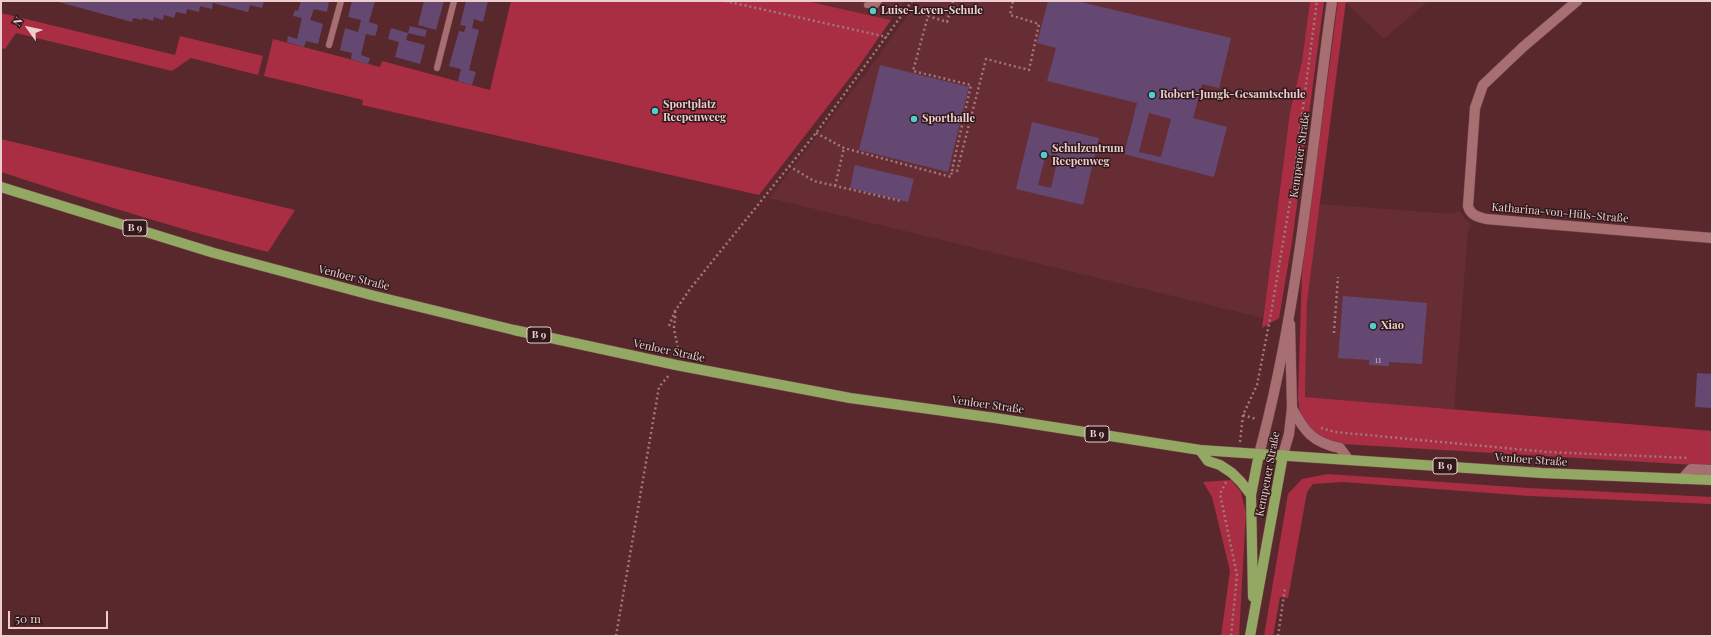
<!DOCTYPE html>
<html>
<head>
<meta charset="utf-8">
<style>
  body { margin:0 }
  #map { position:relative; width:1713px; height:637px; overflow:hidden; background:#59282d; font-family:"Playfair Display",serif }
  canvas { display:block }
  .frame { position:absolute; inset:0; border:2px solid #edcdce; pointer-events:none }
  .north { position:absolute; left:8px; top:8px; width:40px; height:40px; -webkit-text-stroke:3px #30191b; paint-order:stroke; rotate:303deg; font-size:11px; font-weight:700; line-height:16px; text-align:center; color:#edcdce }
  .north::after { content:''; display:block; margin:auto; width:14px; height:18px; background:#edcdce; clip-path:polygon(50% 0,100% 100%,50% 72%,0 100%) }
  .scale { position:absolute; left:8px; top:611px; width:100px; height:18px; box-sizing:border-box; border:2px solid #edcdce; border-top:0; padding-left:5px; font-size:12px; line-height:14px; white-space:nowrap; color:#edcdce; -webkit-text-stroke:3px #30191b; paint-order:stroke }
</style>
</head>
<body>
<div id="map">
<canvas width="1713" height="637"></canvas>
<div class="frame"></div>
<div class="north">N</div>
<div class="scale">50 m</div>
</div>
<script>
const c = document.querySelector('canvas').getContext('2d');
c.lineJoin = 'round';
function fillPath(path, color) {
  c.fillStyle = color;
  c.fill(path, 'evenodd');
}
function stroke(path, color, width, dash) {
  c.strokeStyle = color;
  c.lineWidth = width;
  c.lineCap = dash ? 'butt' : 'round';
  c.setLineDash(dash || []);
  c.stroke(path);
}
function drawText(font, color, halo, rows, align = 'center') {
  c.font = font + ' "Playfair Display",serif';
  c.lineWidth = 3;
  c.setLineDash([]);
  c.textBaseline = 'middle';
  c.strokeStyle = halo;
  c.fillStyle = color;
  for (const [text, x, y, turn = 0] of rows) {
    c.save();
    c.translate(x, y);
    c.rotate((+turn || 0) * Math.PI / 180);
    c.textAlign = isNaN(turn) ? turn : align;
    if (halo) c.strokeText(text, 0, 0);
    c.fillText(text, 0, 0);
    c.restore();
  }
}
const built = new Path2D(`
  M806,1h99l-14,19z
  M918,1h392l-8,60 -12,51 -27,206 -494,-120 97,-125z
  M1346,1h82l-44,38 -38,-36z
  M1319,204l134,10 6,-4 6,9 7,6 -4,5 -14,180 -149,-13 2,-95z`);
const green = new Path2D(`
  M511,1h295l85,19 -32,46 -100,129 -397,-90 1,-5 -99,-24 9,-37 107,28 2,-6 108,29z
  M1310,1h14l-32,241 -13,76 -17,10 28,-216 12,-51z
  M1338,1h8l-39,301 -2,95 407,34v35l-370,-22c-18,-4 -31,-11 -40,-28 -3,-4 -3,-12 -4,-18l4,-127z
  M1,13l174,42 5,-19 83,20 -5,19 -67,-17 -19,13 -156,-38 -11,16 -4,-1z
  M1,139l294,71 -27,42c-90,-23 -179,-51 -267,-80z
  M1328,474l200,14 184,9v7l-183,-8 -186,-14 -30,2 -6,8 -19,106 -8,-1 -7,39h-9l24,-142 14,-15z
  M1231,480l10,12 5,21 -7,123h-18l9,-65 -18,-74 -9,-15z`);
const building = new Path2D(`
  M55,1h209l-2,7 -12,-3 -2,7 -35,-9 -1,6 -12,-3 -1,6 -12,-3 -1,5 -10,-2 -2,6 -10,-3 -1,5 -9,-3 -1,4 -10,-3 -1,2 -9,-2 -1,4z
  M301,1h28l-2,11 -13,-3 -4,11 13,4 -5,20 -12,-3 -2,6 -17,-5 1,-6 9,3 5,-21 -9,-2 2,-6 3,1z
  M352,1h23l-6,21 9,3 -1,6 -2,5 -9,-2 -5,21 9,3 -2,6 -17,-5 1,-6 -12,-3 5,-22 13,4 3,-12 -13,-3z
  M424,1h20l-8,29 -18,-5z
  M466,1h22l-5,21 -9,-3 -2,9 7,2 -10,40 7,2 -4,13 -14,-4 3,-12 -12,-3 10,-35 5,1 2,-6 -6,-1z
  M1048,1h29l154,37 -12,50 -17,-4 -9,34 34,9 -13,50 -90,-23 13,-51 -90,-22 9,-33 -19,-5zM1149,113l22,6 -10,38 -22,-5z
  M410,26l17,4 -2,7 -17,-4z
  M391,28l17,5 -2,7 19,5 -5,19 -25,-7 4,-15 -11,-3z
  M880,65l89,22 -21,85 -89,-22z
  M1032,122l67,16 -16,67 -67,-16zM1046,154l12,3 -7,31 -13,-3z
  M855,165l59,14 -6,23 -58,-14z
  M1343,296l84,7 -5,61 -33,-2v4h-3l-17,-1v-5l-31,-2z
  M1697,373l15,1v34l-17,-1z`);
const path = new Path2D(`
  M725,1l162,36
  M953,1l-6,21 -19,-6 -15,55 58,14 -19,85 5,1 29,-112 43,11 10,-46 -29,-9 3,-14
  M816,133l28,15 107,29 1,-7
  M789,166l25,15 87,20
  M835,186l9,-38
  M675,311c1,7 -1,11 -1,17 1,10 5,17 3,27
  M669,326l6,-15 15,-22 126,-156 96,-132
  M1334,333l4,-56
  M1243,415l13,4
  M1321,428l14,4 212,20 142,6
  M1240,442l3,-27 14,-30 13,-66 23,-135 24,-183
  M1226,482l-6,12 17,81 -6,61
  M616,636l43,-249 11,-13
  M1278,636l7,-48`);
const service = new Path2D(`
  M867,5h9l3,-4
  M329,45l12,-44
  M437,68l17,-67`);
const minor = new Path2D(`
  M1577,1l-54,46 -40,38 -8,23 -7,98c2,9 10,11 18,13l226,19
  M1292,408c12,23 21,35 48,40l8,11
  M1682,479l9,-10 21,1`);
const tertiary = new Path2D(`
  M1259,454c40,-148 52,-302 73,-453
  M1283,455l6,-21 3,-26 -2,-84`);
const primary = new Path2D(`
  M1,187l213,66 157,42 143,35 162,35 174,33 145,20 205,32 342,23 170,7
  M1200,450l8,11 12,4 12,8 9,9 10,13
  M1253,597l-2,-102 8,-41
  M1250,636l33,-181`);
const markers = [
  [873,11,4,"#52cdcd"],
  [1152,95,4,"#52cdcd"],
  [655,111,4,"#52cdcd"],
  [914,119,4,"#52cdcd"],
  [1044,155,4,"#52cdcd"],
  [1373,326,4,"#52cdcd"]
];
const numberNames = [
  ["11",1378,360]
];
const shields = [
  [135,228,24],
  [539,335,24],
  [1097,434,24],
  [1445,466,24]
];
const shieldNames = [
  ["B 9",135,228],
  ["B 9",539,335],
  ["B 9",1097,434],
  ["B 9",1445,466]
];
const poiNames = [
  ["Luise-Leven-Schule",881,11],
  ["Robert-Jungk-Gesamtschule",1160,95],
  ["Sportplatz",663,105],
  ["Reepenweeg",663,118],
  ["Sporthalle",922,119],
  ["Schulzentrum",1052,149],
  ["Reepenweg",1052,162],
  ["Xiao",1381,326]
];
const streetNames = [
  ["Kempener Straße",1300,155,-82],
  ["Katharina-von-Hüls-Straße",1560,213,5],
  ["Venloer Straße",354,278,14],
  ["Venloer Straße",669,351,12],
  ["Venloer Straße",988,405,8],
  ["Venloer Straße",1531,460,4],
  ["Kempener Straße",1268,474,-79]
];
fillPath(built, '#672d34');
fillPath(green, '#a92d43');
fillPath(building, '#644871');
stroke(service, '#71474c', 7);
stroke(minor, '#71474c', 11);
stroke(tertiary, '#71474c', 11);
stroke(primary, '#71474c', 11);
stroke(path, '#a1787b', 2.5, [2, 3]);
stroke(service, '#a76f72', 6);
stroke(minor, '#a76f72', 10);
stroke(tertiary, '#a76f72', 10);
stroke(primary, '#93a862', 10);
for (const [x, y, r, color] of markers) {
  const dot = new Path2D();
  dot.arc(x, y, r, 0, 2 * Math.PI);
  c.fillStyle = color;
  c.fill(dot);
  stroke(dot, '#30191b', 1.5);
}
drawText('9px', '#cbacb7', null, numberNames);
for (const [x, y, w] of shields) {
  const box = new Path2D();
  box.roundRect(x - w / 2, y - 8, w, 16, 3);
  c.fillStyle = '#30191b';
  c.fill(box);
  stroke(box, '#edcdce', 1);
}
drawText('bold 10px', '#edcdce', null, shieldNames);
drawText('bold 11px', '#edcdce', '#30191b', poiNames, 'left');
drawText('11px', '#edcdce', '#30191b', streetNames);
</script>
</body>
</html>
